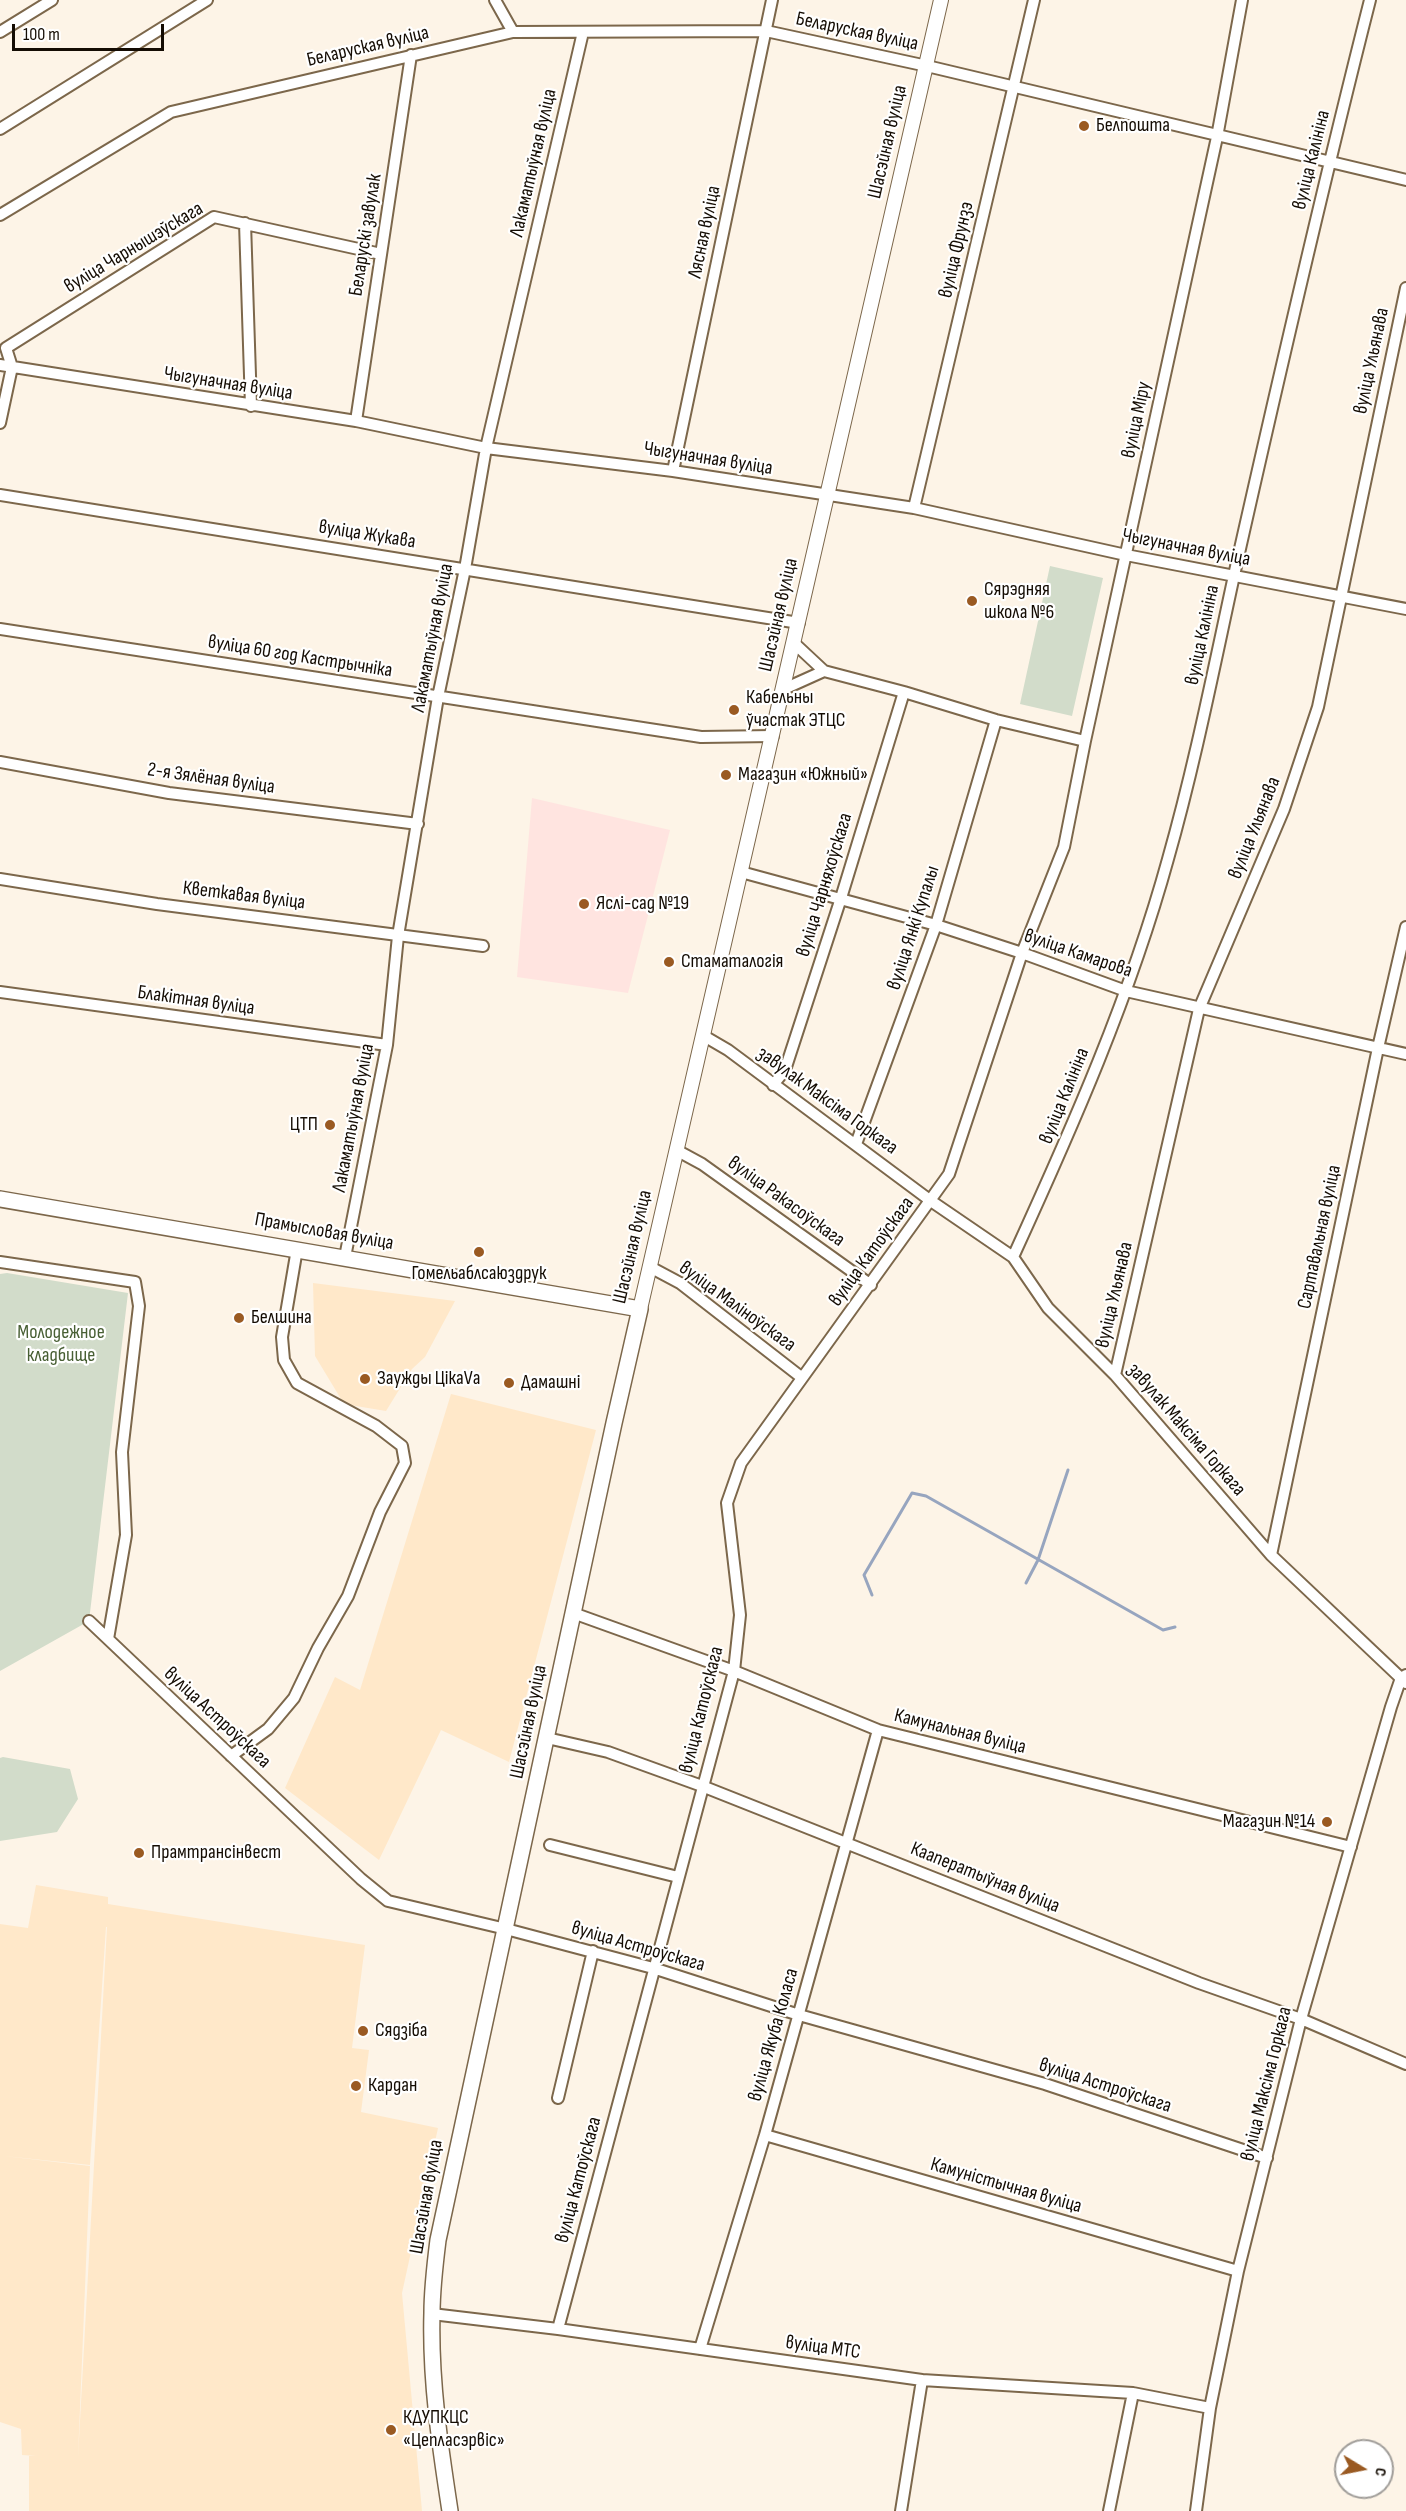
<!DOCTYPE html>
<html>
<head>
<meta charset="utf-8">
<style>
  body { margin:0 }
  #map { position:relative; width:1406px; height:2511px; overflow:hidden; background:#fdf4e7; font-family:"Sofia Sans Condensed",sans-serif }
  canvas { display:block }
  .north { position:absolute; left:1334px; top:2439px; width:60px; height:60px; box-sizing:border-box; background:#fff; border:2px solid #a19e9a; border-radius:50%; rotate:100deg; font-size:16px; font-weight:700; line-height:24px; text-align:center; color:#140c03 }
  .north::after { content:''; display:block; margin:auto; width:21px; height:27px; background:#9a5a22; clip-path:polygon(50% 0,100% 100%,50% 72%,0 100%) }
  .scale { position:absolute; left:12px; top:24px; width:152px; height:27px; box-sizing:border-box; border:3px solid #140c03; border-top:0; padding-left:8px; font-size:18px; line-height:21px; white-space:nowrap; color:#140c03; -webkit-text-stroke:4px #fff; paint-order:stroke }
</style>
</head>
<body>
<div id="map">
<canvas width="1406" height="2511"></canvas>
<div class="north">С</div>
<div class="scale">100 m</div>
</div>
<script>
const c = document.querySelector('canvas').getContext('2d');
c.lineJoin = 'round';
function fillPath(path, color) {
  c.fillStyle = color;
  c.fill(path, 'evenodd');
}
function stroke(path, color, width, dash) {
  c.strokeStyle = color;
  c.lineWidth = width;
  c.lineCap = dash ? 'butt' : 'round';
  c.setLineDash(dash || []);
  c.stroke(path);
}
function drawText(font, color, halo, rows, align = 'center') {
  c.font = font + ' "Sofia Sans Condensed",sans-serif';
  c.lineWidth = 4.5;
  c.setLineDash([]);
  c.textBaseline = 'middle';
  c.strokeStyle = halo;
  c.fillStyle = color;
  for (const [text, x, y, turn = 0] of rows) {
    c.save();
    c.translate(x, y);
    c.rotate((+turn || 0) * Math.PI / 180);
    c.textAlign = isNaN(turn) ? turn : align;
    if (halo) c.strokeText(text, 0, 0);
    c.fillText(text, 0, 0);
    c.restore();
  }
}
const built = new Path2D(`
  M313,1283l142,18 -30,56 -13,12 -26,42 -42,-7 -29,-48z
  M451,1394l145,36 -87,332 -68,-32 -62,130 -94,-72 50,-111 25,13z
  M36,1885l72,12v7l257,41 -13,103 17,2 -8,62 77,16 -36,165 20,218h-393v-55h7l-14,-1 -1,-26 -21,-7v-498l28,4zM106,1927h1l-29,530 12,-291 -86,-10 86,9z`);
const education = new Path2D(`
  M532,798l138,32 -42,163 -111,-16z`);
const green = new Path2D(`
  M1050,566l53,12 -31,138 -52,-12z
  M7,1273l121,20 -39,328 -89,50v-397z
  M3,1757l67,12 8,30 -21,33 -57,9v-83z`);
const stream = new Path2D(`
  M1026,1583l12,-23 30,-90
  M872,1595l-8,-20 48,-82 14,3 237,134 12,-3`);
const minor = new Path2D(`
  M495,0l18,32
  M0,32l52,-32
  M0,129l207,-129
  M0,215l171,-103 342,-80 253,-1 161,35 479,114
  M245,223l6,183
  M0,365l356,56 130,27 187,23 241,37 212,47 280,54
  M356,421l55,-366
  M0,423l12,-56 -6,-19 208,-131 167,37
  M673,471l99,-471
  M0,495l799,128
  M914,508l120,-508
  M0,629l701,108 72,-1
  M794,643l30,28
  M784,689l40,-18 80,21 92,28 89,21
  M0,762l169,31 249,31
  M741,872l195,53 86,28 104,38 280,63
  M0,879l157,25 326,42
  M0,992l387,53
  M704,1036l24,14 203,151 82,56 35,51 67,67 156,180 135,128
  M773,1085l12,-15 56,-172 63,-206
  M856,1144l80,-219 60,-205
  M678,1151l24,13 169,121
  M345,1257l42,-212 11,-109 40,-239 27,-128 21,-121 97,-416
  M1013,1257c59,-129 117,-260 155,-398 27,-95 46,-192 67,-288 43,-191 87,-382 135,-571
  M0,1262l135,20 4,24 -17,146 4,83 -18,104
  M650,1267l30,16 121,94
  M1115,1375l84,-366 85,-200 34,-102 88,-419
  M1271,1555l107,-507 28,-121
  M573,1613l161,58 144,59 473,117
  M89,1621l272,258 27,22 118,28 147,39 146,47 246,69 222,74
  M547,1738l61,14 94,34 497,197 102,36 105,45
  M231,1756l37,-27 26,-31 24,-50 30,-52 32,-84 25,-49 -3,-17 -26,-20 -79,-43 -13,-23 -2,-23 15,-88
  M550,1845l128,32
  M558,2098l35,-147
  M765,2135l473,136
  M432,2314l126,15 364,51 211,13 77,15
  M558,2329l176,-658 6,-56 -13,-112 14,-40 208,-289 73,-221 42,-106 21,-106 132,-604 25,-137
  M700,2349l65,-214 113,-405
  M901,2511l21,-131
  M1109,2511l24,-118
  M1196,2511l14,-103 28,-137 63,-252 90,-312 10,-29 5,-3`);
const tertiary = new Path2D(`
  M640,1309l301,-1309`);
const secondary = new Path2D(`
  M0,1199l640,110 -26,114 -176,817c-3,24 -6,49 -6,73 -2,66 8,133 18,198`);
const markers = [
  [1084,126,6,"#9a5a22"],
  [972,601,6,"#9a5a22"],
  [734,710,6,"#9a5a22"],
  [726,775,6,"#9a5a22"],
  [584,904,6,"#9a5a22"],
  [669,962,6,"#9a5a22"],
  [330,1125,6,"#9a5a22"],
  [479,1252,6,"#9a5a22"],
  [239,1318,6,"#9a5a22"],
  [365,1379,6,"#9a5a22"],
  [509,1383,6,"#9a5a22"],
  [1327,1822,6,"#9a5a22"],
  [139,1853,6,"#9a5a22"],
  [363,2031,6,"#9a5a22"],
  [356,2086,6,"#9a5a22"],
  [391,2430,6,"#9a5a22"]
];
const streetNames = [
  ["Беларуская вуліца",857,32,12],
  ["Беларуская вуліца",368,47,-13],
  ["Шасэйная вуліца",888,142,-77],
  ["вуліца Калініна",1312,160,-76],
  ["Лакаматыўная вуліца",534,163,-77],
  ["Лясная вуліца",705,232,-78],
  ["Беларускі завулак",366,235,-81],
  ["вуліца Чарнышэўскага",134,248,-31],
  ["вуліца Фрунзэ",957,250,-77],
  ["вуліца Ульянава",1372,361,-78],
  ["Чыгуначная вуліца",228,384,9],
  ["вуліца Міру",1137,420,-78],
  ["Чыгуначная вуліца",708,459,9],
  ["вуліца Жукава",367,535,9],
  ["Чыгуначная вуліца",1186,548,11],
  ["Шасэйная вуліца",779,615,-77],
  ["вуліца Калініна",1203,635,-78],
  ["Лакаматыўная вуліца",433,638,-79],
  ["вуліца 60 год Кастрычніка",300,657,9],
  ["2-я Зялёная вуліца",211,779,8],
  ["вуліца Ульянава",1255,828,-68],
  ["вуліца Чарняхоўскага",825,885,-73],
  ["Кветкавая вуліца",244,896,7],
  ["вуліца Янкі Купалы",914,928,-72],
  ["вуліца Камарова",1078,954,19],
  ["Блакітная вуліца",196,1001,8],
  ["вуліца Калініна",1065,1096,-68],
  ["завулак Максіма Горкага",827,1101,36],
  ["Лакаматыўная вуліца",354,1118,-79],
  ["вуліца Ракасоўскага",786,1202,36],
  ["Прамысловая вуліца",324,1232,10],
  ["Сартавальная вуліца",1320,1237,-78],
  ["Шасэйная вуліца",633,1247,-77],
  ["вуліца Катоўскага",872,1252,-54],
  ["вуліца Ульянава",1115,1295,-77],
  ["вуліца Маліноўскага",737,1307,36],
  ["завулак Максіма Горкага",1186,1430,49],
  ["вуліца Катоўскага",702,1710,-76],
  ["вуліца Астроўскага",217,1718,43],
  ["Шасэйная вуліца",529,1722,-78],
  ["Камунальная вуліца",960,1732,14],
  ["Кааператыўная вуліца",985,1878,22],
  ["вуліца Астроўскага",638,1947,16],
  ["вуліца Якуба Коласа",774,2035,-74],
  ["вуліца Максіма Горкага",1267,2084,-76],
  ["вуліца Астроўскага",1105,2086,18],
  ["вуліца Катоўскага",579,2180,-75],
  ["Камуністычная вуліца",1006,2186,16],
  ["Шасэйная вуліца",427,2197,-80],
  ["вуліца МТС",823,2348,8]
];
const poiNames = [
  ["Белпошта",1096,126],
  ["Сярэдняя",984,590],
  ["школа №6",984,613],
  ["Кабельны",746,698],
  ["ўчастак ЭТЦС",746,721],
  ["Магазин «Южный»",738,775],
  ["Яслі-сад №19",596,904],
  ["Стаматалогія",681,962],
  ["ЦТП",318,1125,"right"],
  ["Гомельаблсаюздрук",479,1274,"center"],
  ["Белшина",251,1318],
  ["Заужды ЦікаVа",377,1379],
  ["Дамашні",521,1383],
  ["Магазин №14",1315,1822,"right"],
  ["Прамтрансінвест",151,1853],
  ["Сядзіба",375,2031],
  ["Кардан",368,2086],
  ["КДУПКЦС",403,2418],
  ["«Цепласэрвіс»",403,2441]
];
const parkNames = [
  ["Молодежное",61,1333],
  ["кладбище",61,1356]
];
fillPath(built, '#ffe8c9');
fillPath(education, '#ffe4e0');
fillPath(green, '#d2dcca');
stroke(stream, '#97a5bf', 3);
stroke(minor, '#7c674b', 14);
stroke(tertiary, '#7c674b', 16);
stroke(secondary, '#7c674b', 18);
stroke(minor, '#fff', 10);
stroke(tertiary, '#fff', 14);
stroke(secondary, '#fff', 15);
for (const [x, y, r, color] of markers) {
  const dot = new Path2D();
  dot.arc(x, y, r, 0, 2 * Math.PI);
  c.fillStyle = color;
  c.fill(dot);
  stroke(dot, '#fff', 2);
}
drawText('20px', '#140c03', '#fff', streetNames);
drawText('20px', '#140c03', '#fff', poiNames, 'left');
drawText('20px', '#485f34', '#fff', parkNames);
</script>
</body>
</html>
